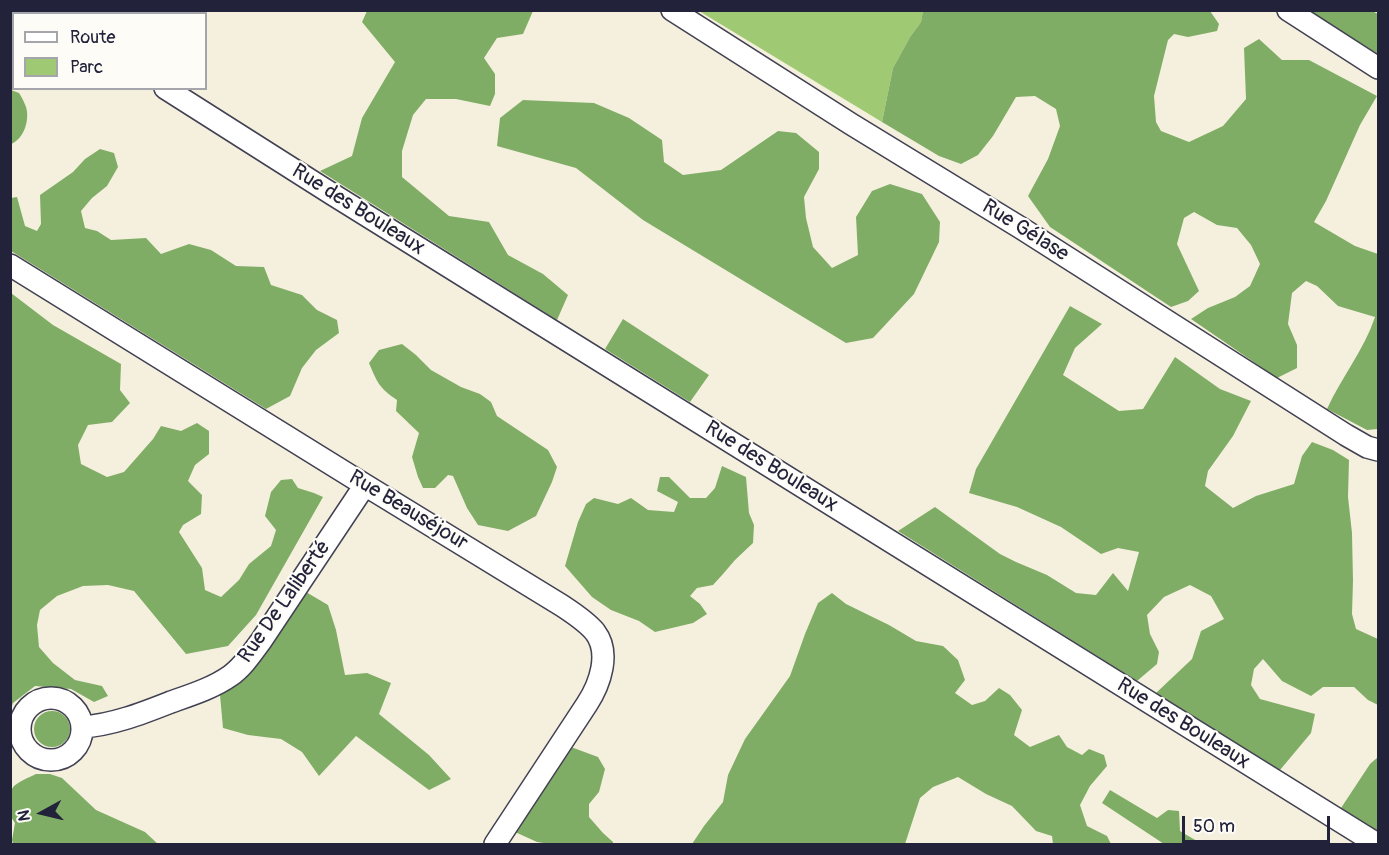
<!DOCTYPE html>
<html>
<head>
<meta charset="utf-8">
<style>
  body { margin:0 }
  #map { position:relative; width:1389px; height:855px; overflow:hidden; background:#f5f0de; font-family:Pangolin,sans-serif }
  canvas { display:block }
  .frame { position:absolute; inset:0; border:12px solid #22223b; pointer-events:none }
  .legend { position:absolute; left:12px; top:12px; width:195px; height:78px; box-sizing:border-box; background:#fdfcf7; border:2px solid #a5a5ac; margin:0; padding:8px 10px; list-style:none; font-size:18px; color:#22223b }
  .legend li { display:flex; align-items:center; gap:12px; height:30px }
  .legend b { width:30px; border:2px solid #a5a5ac }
  .north { position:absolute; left:12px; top:783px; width:60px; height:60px; -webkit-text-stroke:4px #fdfcf7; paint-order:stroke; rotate:262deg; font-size:16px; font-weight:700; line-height:24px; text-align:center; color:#22223b }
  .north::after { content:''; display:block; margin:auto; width:21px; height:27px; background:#22223b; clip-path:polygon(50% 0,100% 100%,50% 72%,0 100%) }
  .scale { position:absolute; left:1182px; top:816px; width:148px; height:27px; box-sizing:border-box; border:3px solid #22223b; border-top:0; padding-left:8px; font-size:18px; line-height:21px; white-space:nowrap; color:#22223b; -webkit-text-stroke:4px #fdfcf7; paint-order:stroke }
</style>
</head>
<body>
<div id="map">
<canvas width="1389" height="855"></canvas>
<div class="frame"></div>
<ul class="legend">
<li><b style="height:8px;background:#fff"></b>Route</li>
<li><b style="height:16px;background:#a0c974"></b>Parc</li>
</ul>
<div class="north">N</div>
<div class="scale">50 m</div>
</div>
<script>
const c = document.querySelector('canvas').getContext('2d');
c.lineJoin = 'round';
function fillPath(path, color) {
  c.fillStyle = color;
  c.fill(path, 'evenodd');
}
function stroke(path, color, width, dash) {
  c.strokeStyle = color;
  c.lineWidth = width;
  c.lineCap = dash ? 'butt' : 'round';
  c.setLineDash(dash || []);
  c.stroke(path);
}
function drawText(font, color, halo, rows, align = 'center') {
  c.font = font + ' Pangolin,sans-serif';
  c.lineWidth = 4.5;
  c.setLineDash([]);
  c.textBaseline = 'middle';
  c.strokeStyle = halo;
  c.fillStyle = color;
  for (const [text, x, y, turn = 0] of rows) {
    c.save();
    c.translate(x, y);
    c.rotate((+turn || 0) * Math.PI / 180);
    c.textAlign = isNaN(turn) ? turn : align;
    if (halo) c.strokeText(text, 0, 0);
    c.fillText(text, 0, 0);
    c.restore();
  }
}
const green = new Path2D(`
  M699,11h224l-2,11 -11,15 -17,31 -11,54z`);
const forest = new Path2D(`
  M367,11h166l-10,23 -26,4 -13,20 11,16v20l-5,12 -34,-7h-30l-13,16 -11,36v26l47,39 40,6 19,33 35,19 25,21 -11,25 -237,-149 32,-15 10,-38 33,-56 -33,-40z
  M923,11h287l9,13 -2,7 -29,6 -14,-3 -6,6 -14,56 2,26 5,9 28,11 34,-16 23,-27 -2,-51 15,-9 23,21h27l68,36 -17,29 -34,76 -12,21 41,24 23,8v175l-11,1 -40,-21c14,-31 37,-59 48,-92l-37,-11 -21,-20 -11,-5 -14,12 -4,31 9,21v23l-20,10 -86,-59 17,-11 27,-11 15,-11 10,-22 -9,-19 -14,-17 -20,-3 -23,-13 -10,6 -7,26 22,47 -11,10 -17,6 -121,-80 -22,-31 20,-37 12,-33 -4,-17 -21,-13 -19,1 -23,39 -15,19 -17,9 -22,-8 -57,-34 11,-54 17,-31 11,-15z
  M1309,11h63l6,3v40z
  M11,90l8,3c3,4 5,9 7,14 4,13 -2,32 -15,37z
  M523,100l71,3 35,15 33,22 2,22 19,13 38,-5 57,-39 18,2 23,19v17l-15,28 2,21 7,29 19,21 26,-13 -2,-38 16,-26 18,-7 32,10 18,28 -1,20 -25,52 -41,44 -27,5 -203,-123 -67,-52 -79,-22 3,-28z
  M100,149l14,4 4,14 -11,19 -15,12 -11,13 4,17 12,3 14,9 35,-2 15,16 28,-10 22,6 25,16 28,1 7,18 31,10 15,15 20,10 2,13 -23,17 -14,18 -12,28 -24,13 -255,-158v-53l6,-1 8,29 12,5 4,-7 -1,-29 33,-23 12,-13z
  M11,293l42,32 68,39 -1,26 10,13 -18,19 -24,3 -10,20 3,19 26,13 17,-5 29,-33 8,-13 20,5 16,-8 12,8v23l-14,11 -7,16 14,14 -1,19 -18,11 -4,7 23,36 3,22 16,7 18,-17 10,-16 22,-18 5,-16 -11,-14 6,-24 10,-12 11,-1 6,9 16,5 9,4 -67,118 -28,31 -42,8 -52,-63 -26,-6 -25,1 -26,10 -17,14 -3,15 2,22 14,16 22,17 27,6 6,10 -14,6 -23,-13 -36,-3 -22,17 -2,6z
  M1070,306l32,18 -27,24 -12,27 56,36 24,-2 32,-52 45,32 31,12 -18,35 -25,35 -3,15 28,22 23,-12 38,-12 8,-28 10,-14 21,8 16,10 -1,37 4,36 1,48 -1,33 4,15 22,10v66l-10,-5 -14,-13h-31l-12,9 -29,-15 -19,-22 -9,10 -3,16 9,14 55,15 -4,19 -31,37 -124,-77 36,-34 9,-28 23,-12 -13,-23 -21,-11 -26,12 -17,18 3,19 9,18 -2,12 -20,17 -239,-150 37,-24 65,47 16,8 31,13 29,18 20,2 17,-22 15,18 11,-39 -21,-4 -17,6 -40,-27 -44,-20 -48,-14 7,-24z
  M623,319l86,56 -19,27 -85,-53z
  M402,344l14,11 15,15 30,17 19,7 11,8 6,14 51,34 9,17 -5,15 -16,34 -28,15 -30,-6 -11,-17 -14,-32 -5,-1 -13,13h-12l-5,-11 -6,-20 7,-24 -23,-22 1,-11c-18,-12 -20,-18 -28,-37l10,-13z
  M722,466l24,11 3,36 5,12 -1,18 -18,17 -12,14 -10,11 -16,3 -7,8 10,8 7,10 -14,9 -38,9 -16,-11 -28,-11 -19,-13 -27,-31 13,-44 8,-18 8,-6 24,6 13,-6 17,12 26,2 4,-10 -21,-11 3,-14h9l21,21h16l9,-10z
  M306,592l22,13 8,25 9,45 22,-2 24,10 -12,31 50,41 22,24 -22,11 -73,-54 -37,40 -17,-24 -21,-13 -33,-4 -25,-7 -3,-33 24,-15 20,-26z
  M832,593l14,11 43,21 27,16 27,5 15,14 7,20 -10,13 17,12 13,-4 14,-13 11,7 12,15 -8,25 16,12 29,-12 8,12 15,8 7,-6 15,6 3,11 -17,20 -10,19 7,21 20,10 4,8h-58l-1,-8 -16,-5 -24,-25 -26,-12 -28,-17 -25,10 -13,11 -15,46h-213l12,-18 19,-24 5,-27 17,-36 45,-63 15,-42 13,-31z
  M34 729a18 18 0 1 1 36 0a18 18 0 1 1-36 0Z
  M571,747l27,10 7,12 -6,23 -10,12v13l14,16 10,9v2h-63l-13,-2 -22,-10z
  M1378,757v74l-37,-23 29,-44z
  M36,774h14l12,4 34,32 49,22 13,12h-145l-1,-4 3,-17 -4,-6c-1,-31 -5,-29 25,-43z
  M1110,790l47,28 11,-8 11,1 1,20 22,13h-38l-62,-41z`);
const minor = new Path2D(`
  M42,10l5,4
  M672,10l179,114 170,104 325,207 21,12 11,3
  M1288,10l90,58
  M165,88l167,106 1045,650
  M10,265l355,220 196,120c12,8 25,16 34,27 16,21 5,52 -8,72l-92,140
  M20 729a31 31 0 1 1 62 0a31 31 0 1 1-62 0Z
  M82,727c31,-2 61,-14 89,-25 20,-7 42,-14 59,-26 13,-9 22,-23 31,-35l104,-156`);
const streetNames = [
  ["Rue des Bouleaux",358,210,32],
  ["Rue Gélase",1025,231,32],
  ["Rue des Bouleaux",771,467,32],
  ["Rue Beauséjour",408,511,31],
  ["Rue De Laliberté",285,602,-55],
  ["Rue des Bouleaux",1183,724,32]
];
fillPath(green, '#a0c974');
fillPath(forest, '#80ad66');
stroke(minor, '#424153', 24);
stroke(minor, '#fff', 21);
drawText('21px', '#22223b', '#fdfcf7', streetNames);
</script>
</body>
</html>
